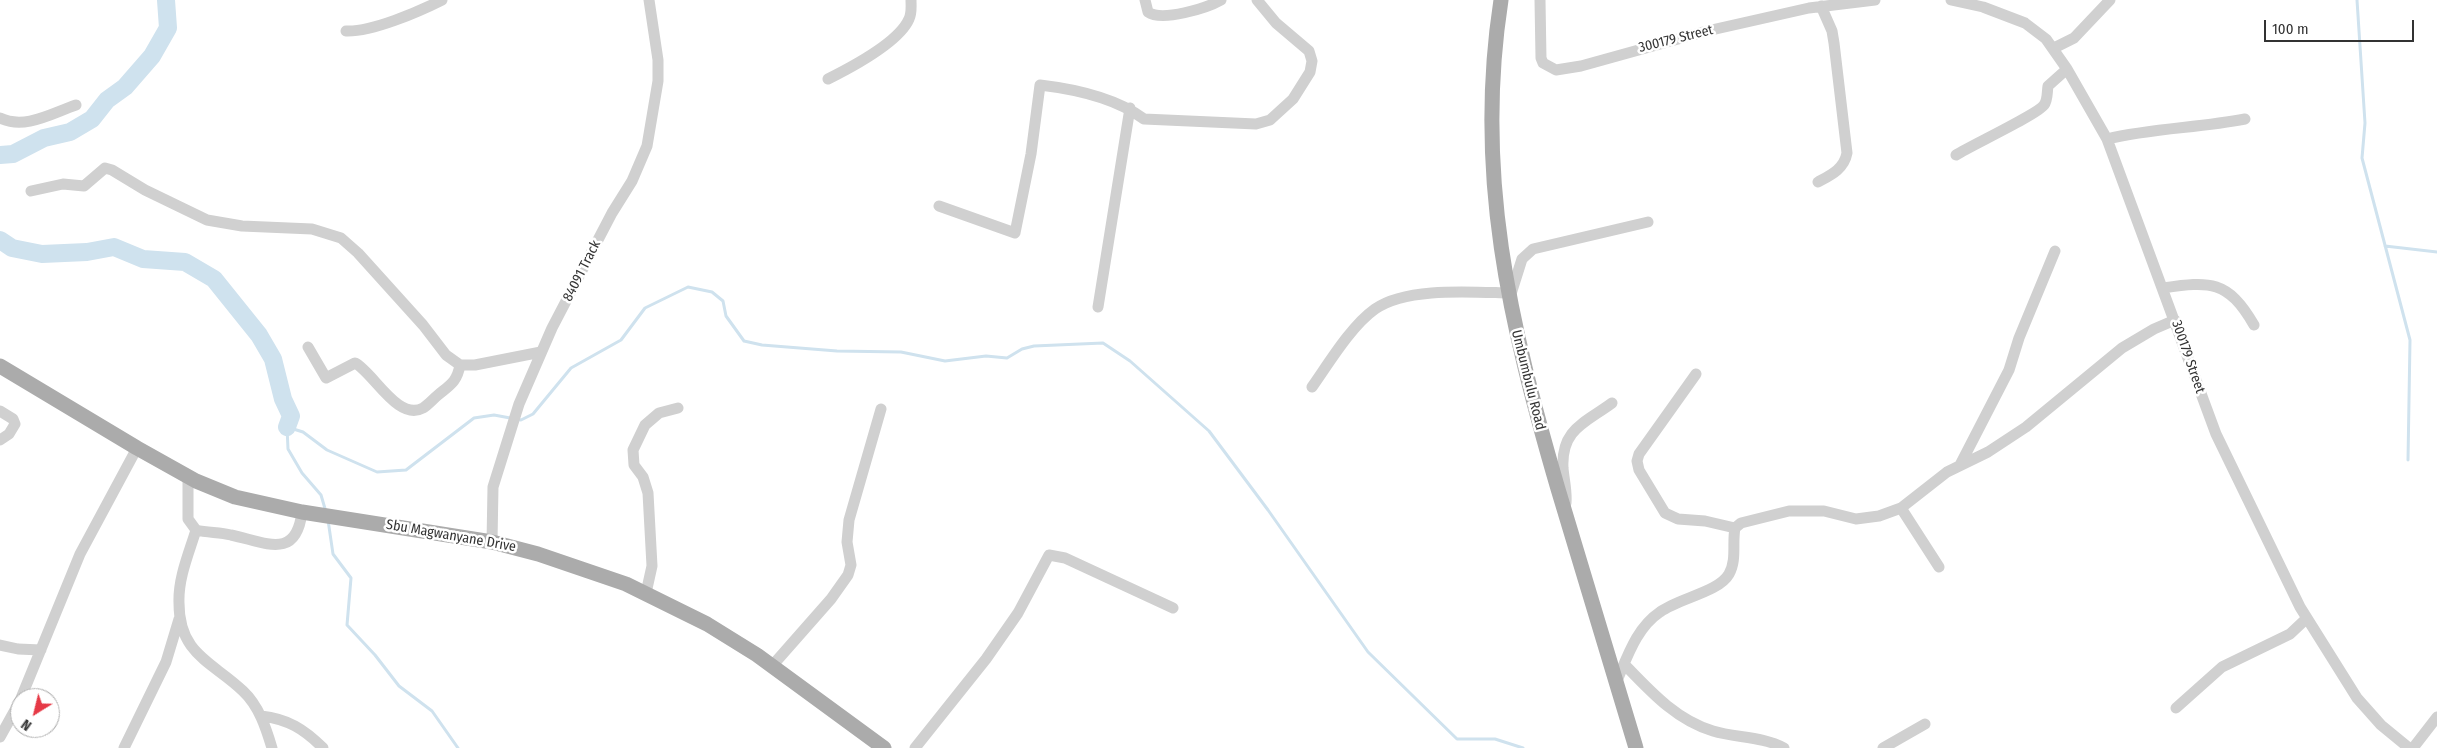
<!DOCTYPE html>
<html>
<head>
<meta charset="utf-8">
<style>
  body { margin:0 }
  #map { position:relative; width:2437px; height:748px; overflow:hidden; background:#fff; font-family:"Fira Sans Condensed",sans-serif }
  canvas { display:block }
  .north { position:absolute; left:10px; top:688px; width:50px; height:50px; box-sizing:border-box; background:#fff; border:1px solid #adadad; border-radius:50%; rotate:216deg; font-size:14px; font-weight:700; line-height:20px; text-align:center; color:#333 }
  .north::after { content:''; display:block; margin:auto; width:18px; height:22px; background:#e63946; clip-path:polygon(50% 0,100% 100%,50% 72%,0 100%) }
  .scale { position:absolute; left:2264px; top:20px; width:150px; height:22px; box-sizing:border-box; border:2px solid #333; border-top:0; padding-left:6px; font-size:15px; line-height:18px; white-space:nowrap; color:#333; -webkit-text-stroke:4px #fff; paint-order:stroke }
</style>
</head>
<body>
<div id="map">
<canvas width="2437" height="748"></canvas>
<div class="north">N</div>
<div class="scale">100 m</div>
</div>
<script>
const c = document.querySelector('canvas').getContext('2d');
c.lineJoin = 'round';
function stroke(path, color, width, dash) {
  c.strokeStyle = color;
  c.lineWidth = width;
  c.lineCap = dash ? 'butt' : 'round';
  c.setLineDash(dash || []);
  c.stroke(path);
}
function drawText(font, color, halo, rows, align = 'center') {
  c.font = font + ' "Fira Sans Condensed",sans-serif';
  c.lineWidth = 5;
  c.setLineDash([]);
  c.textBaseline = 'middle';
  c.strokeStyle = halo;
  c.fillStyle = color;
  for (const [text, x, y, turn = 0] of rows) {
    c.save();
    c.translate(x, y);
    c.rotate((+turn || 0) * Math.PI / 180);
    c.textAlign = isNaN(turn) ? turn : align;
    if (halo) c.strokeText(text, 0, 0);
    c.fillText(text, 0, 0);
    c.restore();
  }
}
const stream = new Path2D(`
  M2357,0l8,123 -3,35 48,182 -2,120
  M2385,246l52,6
  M326,512l-5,-17 -19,-22 -14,-24 -1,-22 16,5 24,18 50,22 29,-2 68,-52 20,-3 27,5 12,-6 38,-46 50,-28 24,-32 43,-21 24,5 11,9 3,15 18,25 18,4 75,6 64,1 44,9 41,-5 21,2 15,-9 12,-3 69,-3 27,18 79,70 59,79 100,142 89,87h38l28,9
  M328,520l5,34 18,24 -4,47 28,30 24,31 33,25 26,37`);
const river = new Path2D(`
  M0,155l13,-1 31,-16 26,-6 22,-13 15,-19 18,-13 27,-31 16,-28 -2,-28
  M0,240l12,8 30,6 45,-2 27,-5 29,12 42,3 29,17 45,56 14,24 10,40 8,17 -4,11`);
const minor = new Path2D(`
  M1145,0l3,12c14,10 59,-4 73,-12
  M1540,0l1,58 2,5 13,7 25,-4 126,-35 102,-23 66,-8
  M1951,0l32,7 42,16 21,16 21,30 40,70 109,295 84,173 57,91 24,27 28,23
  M346,31c26,1 72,-19 96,-31
  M2054,48l20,-10 36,-38
  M828,79c22,-11 71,-37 81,-60 3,-6 2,-13 2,-19
  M0,118c25,12 52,-5 76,-13
  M2107,139c45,-11 92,-11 138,-20
  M1956,155c16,-10 82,-41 88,-50 4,-5 3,-14 4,-19l19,-17
  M1818,182c13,-7 26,-13 29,-29l-13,-110 -2,-12 -11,-25
  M31,191l32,-7 21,2 21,-18 7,2 33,20 62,30 35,6 70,3 29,9 17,15 65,72 23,30 14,10h15l66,-13
  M939,206l76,27 16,-79 9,-69c34,4 76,13 104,34l112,5 14,-4 23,-21 17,-27 2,-11 -3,-10 -33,-28 -19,-23
  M2163,288c47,-7 65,-8 91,37
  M1510,297l12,-38 11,-10 115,-27
  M1098,307l32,-199
  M308,347l18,31 29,-15c18,9 43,59 68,45 5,-3 10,-9 15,-13 12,-10 19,-13 22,-30
  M1696,374l-57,80 -2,7 2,9 26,43 13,6 27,2 30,7
  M1312,387c17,-24 39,-61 63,-78 31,-22 96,-17 133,-16
  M0,411l13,8 2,5 -6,10 -9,6
  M1960,465l49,-95 10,-32 36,-87
  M188,477v42l8,11c-7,23 -18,48 -17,73 0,52 34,59 64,88 16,15 23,37 29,57
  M1566,503c1,-12 -2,-23 -3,-35 -2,-39 22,-45 49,-65
  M1901,508l38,59
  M196,530c12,3 23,2 35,5 34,7 65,26 71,-23
  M492,542l1,-55 26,-83 33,-76 60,-115 20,-32 15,-35 11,-65v-21l-9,-60
  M646,593l6,-27 -4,-73 -5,-16 -9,-12 -1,-15 12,-25 14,-12 19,-5
  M0,645l18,4 23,1
  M1624,664c26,27 52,56 89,67 23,7 49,5 71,17
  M772,666l59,-67 17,-24 3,-10 -4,-23 2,-22 32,-111
  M1616,683c11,-25 20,-55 44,-71 19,-14 59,-20 69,-38 8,-14 3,-31 6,-46l6,-5 48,-12h35l32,8 23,-3 22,-8 46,-36 41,-20 38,-25 96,-79 32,-19 21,-9
  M21,698l59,-144 57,-106
  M2176,708l46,-41 68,-33 17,-16
  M261,716c27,3 43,13 62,32
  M0,737l20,-36
  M124,748l42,-86 13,-43
  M915,748l71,-89 32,-46 31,-58 16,3 108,50
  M1883,748l42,-24
  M2413,748l24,-31`);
const major = new Path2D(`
  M1501,0c-27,174 9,324 57,489 26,87 52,173 78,259
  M0,366l137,82 59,33 39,16 67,15 190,30 46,12 88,30 81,40 50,31 127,93`);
const streetNames = [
  ["300179 Street",1676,39,-14],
  ["84091 Track",582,271,-63],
  ["300179 Street",2188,357,71],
  ["Umbumbulu Road",1528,380,76],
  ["Sbu Magwanyane Drive",451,536,10]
];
stroke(stream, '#cfe2ee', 3);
stroke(river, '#cfe2ee', 18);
stroke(minor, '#d0d0d0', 11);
stroke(major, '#ababab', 15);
drawText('14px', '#333', '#fff', streetNames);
</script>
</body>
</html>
